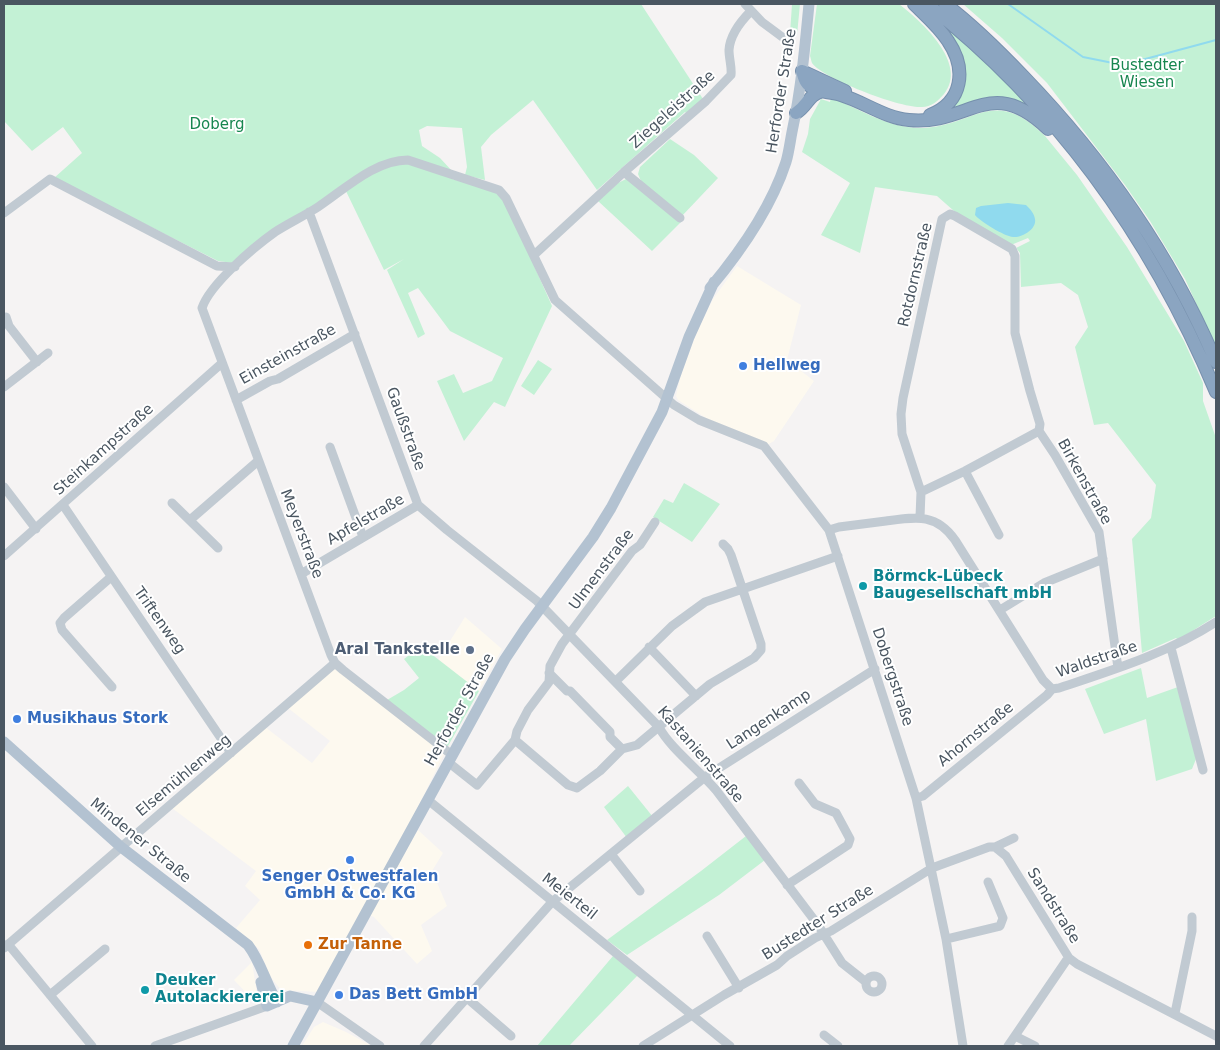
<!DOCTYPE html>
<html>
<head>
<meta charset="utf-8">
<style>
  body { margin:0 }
  #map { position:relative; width:1220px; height:1050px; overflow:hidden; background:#f5f3f3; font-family:"DejaVu Sans",sans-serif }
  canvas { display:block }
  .frame { position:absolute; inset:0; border:5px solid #4a5661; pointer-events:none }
</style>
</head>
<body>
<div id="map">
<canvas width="1220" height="1050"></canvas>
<div class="frame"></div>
</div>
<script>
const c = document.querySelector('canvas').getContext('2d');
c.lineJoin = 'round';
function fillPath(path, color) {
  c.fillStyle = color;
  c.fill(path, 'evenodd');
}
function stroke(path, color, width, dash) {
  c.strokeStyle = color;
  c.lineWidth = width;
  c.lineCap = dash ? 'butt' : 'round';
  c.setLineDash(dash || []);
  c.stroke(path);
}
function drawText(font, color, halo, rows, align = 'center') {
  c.font = font + ' "DejaVu Sans",sans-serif';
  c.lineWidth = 4;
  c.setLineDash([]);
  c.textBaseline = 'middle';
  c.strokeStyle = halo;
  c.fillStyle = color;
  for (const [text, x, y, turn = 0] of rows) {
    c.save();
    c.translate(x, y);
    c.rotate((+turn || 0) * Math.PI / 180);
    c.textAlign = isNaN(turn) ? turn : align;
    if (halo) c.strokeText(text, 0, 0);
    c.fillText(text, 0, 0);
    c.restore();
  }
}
const commercial = new Path2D(`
  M737,266l64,39 -14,55 27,21 -40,60 -7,4 -53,-22 -36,-23 -2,-4 4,-18 16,-44 17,-35z
  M465,617l37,32 -23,42 -41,-31z
  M337,666l108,80h3l-38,77 -91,169 -38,-2 -11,-14 -11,-27 -23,-21 24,-28 -15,-14 11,-15 -84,-63 93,-81 47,36 18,-22 -42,-33z
  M418,830l25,23 -11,18 15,35 -26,19 11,26 -15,13 -43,-47 -5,-2z
  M252,962l6,38 -1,4 -23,-24z
  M323,1022l23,10 26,14h-70l12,-19z`);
const green = new Path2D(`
  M4,4h637l62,95 -17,14 -1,-1 -88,78 -64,-90 -42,35 -10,12 4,33 -20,-5 2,-8 -5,-39 -35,-2 -8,4 3,16 18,12 13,14 -1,7 42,11 10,8 48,108 -47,101 -11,-5 -30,39 -27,-60 17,-7 9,19 29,-12 11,-23 -53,-27 -32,-43 -10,5 17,41 -7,4 -31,-68 17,-11 -20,11 -40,-83 -111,76 -15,-2 -164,-83 28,-25 -19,-26 -31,24 -28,-30z
  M792,4h8l-3,31 -7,-1z
  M817,4h82c22,17 70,60 45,90 -6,7 -13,13 -22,13 -19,2 -99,-28 -110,-44 -1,-2 -1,-5 -2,-7z
  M963,4h253v343l-31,-68 -35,-58 -25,-36 -78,-102 -45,-45z
  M933,15l73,66 29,31 -15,-9 -81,12 24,-37z
  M831,97c27,12 57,30 86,31 56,1 75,-45 128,8l32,39 50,72 57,94 19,42v18l13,37v178l-38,24 -2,-2 -34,15 -10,-114 19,-21 5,-33 -48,-62 -14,2 -19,-78 13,-20 -10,-32 -17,-12 -40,4 -1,-34 -4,-5 14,-7 -2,-3 -17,7 -57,-34 -17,-15 -62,-9 -15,66 -39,-18 29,-52 -48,-31 6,-18 2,-15 11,-20 9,3z
  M670,139l24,16 24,23 -37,39 -40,-36 -3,-7 2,-7z
  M628,178l53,44 -29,29 -54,-50 20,-18z
  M538,360l14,9 -18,26 -13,-9z
  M684,483l36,21 -28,38 -39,-25 11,-18 9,4z
  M421,646l58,45 -31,55h-3l-58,-46 17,-10 15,-12 -15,-19z
  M1141,668l6,30 31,-11 18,72 -4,10 -36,12 -10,-62 -42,15 -19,-45z
  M628,786l25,31 -26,21 -23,-31z
  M746,836l19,24 -46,35 -92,60 -20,-15 94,-69z
  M613,956l25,19 -69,71h-32z`);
const water = new Path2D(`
  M1008,203l18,2c4,4 8,8 9,14 2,10 -13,19 -22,18 -9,-1 -32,-15 -38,-22l1,-7 5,-2z`);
const stream = new Path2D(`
  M1008,4l75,53 40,8 93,-25`);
const minor = new Path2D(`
  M745,4l17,18 27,20
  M624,172l56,46
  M309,212l109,293 29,25 90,71 122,126c10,20 41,44 57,63l102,135 24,38 24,19
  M4,213l46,-34 167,87 18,1
  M534,255l90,-83 82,-71 25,-26c1,-8 -2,-16 -2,-25 1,-15 12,-29 22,-39
  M6,317l3,9 28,36
  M4,387l44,-34
  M236,400l34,-19 8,-2 77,-45
  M1039,431l16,24 44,77 19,136
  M330,447l33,90
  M965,471l34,64
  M4,487l32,42
  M172,503l46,45
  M63,505l168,248
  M920,517l1,-25 -19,-58 -1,-20 2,-16 39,-179 8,-5 5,2 57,33 3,7v77l15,58 10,33 -1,7 -74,40 -44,21
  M190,520l68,-59
  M655,522l-15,23 -8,6 -70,93 -12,22 -1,16 -21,28 -11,21 -2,9 53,45 9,3 23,-17 22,-22 15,-4 73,-61 44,-26 7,-8v-6l-30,-89 -3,-6 -5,-5
  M829,530l10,-3c16,-2 31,-4 47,-6 30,-4 50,-8 69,19l88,140 9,9 7,-1c54,-18 109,-35 157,-66
  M4,556l218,-193
  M301,574l117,-69
  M111,577l-47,41 -4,5 2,7 50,57
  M1000,610l44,-27 59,-24
  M649,647l47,49
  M1171,648l32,122
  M549,673l18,18h3l40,41v5l12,12
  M616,681l56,-55 33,-24 133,-46
  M452,755l-109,-85 -8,-7 -4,-8 -129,-347c8,-24 52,-61 73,-76 14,-9 29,-16 43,-25 27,-18 57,-47 90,-47l91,30 7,8 49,102 119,105 25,15 65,26 65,84 87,268 30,141 17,107
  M448,762l29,23 38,-45
  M916,798l7,-2 124,-101 5,-6
  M428,800l302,246
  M995,847l11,9 63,102 8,6 139,72
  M611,854l29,37
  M787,885l61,-40 2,-6 -14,-26 -21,-9 -16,-21
  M707,936l32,52
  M946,939l54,-13 3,-8 -15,-36
  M8,944l84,102
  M4,948l331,-285
  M866 984a8 8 0 1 1 16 0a8 8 0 1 1-16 0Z
  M50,995l55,-46
  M467,998l44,38
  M317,1002l63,44
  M1175,1013l17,-82v-14
  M824,1035l14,11
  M1015,1036l20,10
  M155,1046l112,-40
  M424,1046l128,-144 153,-125 170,-108
  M643,1046l81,-51 53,-30 10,-9 28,-18 16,-7 101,-63 57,-21h6l19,-9
  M1008,1046l58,-85 3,-3`);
const major = new Path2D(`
  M710,288c31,-37 61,-80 76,-126 3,-10 4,-20 6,-30 9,-42 13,-85 17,-128
  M4,742l117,105 127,98c13,17 18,39 29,57
  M261,982l6,24 23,-10 27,6
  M293,1046l212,-387 20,-30 68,-92 18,-29 51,-96 27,-75 25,-55`);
const highway = new Path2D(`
  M914,4c12,12 25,23 34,37 19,28 15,61 -18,74
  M927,4c131,103 225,235 289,388
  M945,4c28,21 54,47 78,72 80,83 148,180 193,286
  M802,71c1,3 2,8 4,11 6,10 25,10 35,13 23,7 44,23 68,25 60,6 81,-47 139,9
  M802,71l43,20
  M796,113c13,-8 11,-18 27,-22`);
const markers = [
  [743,366,5,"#3f7fe0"],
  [863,586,5,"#0f9aa8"],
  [470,650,5,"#5c6f8a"],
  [17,719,5,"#3f7fe0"],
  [350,860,5,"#3f7fe0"],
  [308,945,5,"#e8710a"],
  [145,990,5,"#0f9aa8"],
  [339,995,5,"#3f7fe0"]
];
const parkNames = [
  ["Bustedter",1147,66],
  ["Wiesen",1147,83],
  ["Doberg",217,125]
];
const streetNames = [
  ["Herforder Straße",782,91,-81],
  ["Ziegeleistraße",673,110,-42],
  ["Rotdornstraße",916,275,-77],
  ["Einsteinstraße",288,355,-29],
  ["Gaußstraße",405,429,70],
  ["Steinkampstraße",104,450,-42],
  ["Birkenstraße",1084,482,61],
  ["Apfelstraße",366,520,-30],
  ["Meyerstraße",301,534,69],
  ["Ulmenstraße",602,570,-53],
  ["Triftenweg",159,621,55],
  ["Waldstraße",1097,660,-19],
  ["Dobergstraße",892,677,72],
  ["Herforder Straße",460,710,-61],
  ["Langenkamp",769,720,-33],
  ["Ahornstraße",976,735,-39],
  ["Kastanienstraße",700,755,49],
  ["Elsemühlenweg",184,776,-40],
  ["Mindener Straße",140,841,39],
  ["Meierteil",569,897,38],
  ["Sandstraße",1053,906,58],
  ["Bustedter Straße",818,923,-32]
];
const shopNames = [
  ["Hellweg",753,366],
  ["Musikhaus Stork",27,719],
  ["Senger Ostwestfalen",350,877,"center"],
  ["GmbH & Co. KG",350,894,"center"],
  ["Das Bett GmbH",349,995]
];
const cultureNames = [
  ["Börmck-Lübeck",873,577],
  ["Baugesellschaft mbH",873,594],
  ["Deuker",155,981],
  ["Autolackiererei",155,998]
];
const serviceNames = [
  ["Aral Tankstelle",460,650]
];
const foodNames = [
  ["Zur Tanne",318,945]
];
fillPath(commercial, '#fdf9ef');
fillPath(green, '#c3f1d5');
fillPath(water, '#90daee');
stroke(stream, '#90daee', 2);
stroke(highway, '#7690ad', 14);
stroke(minor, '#c1cad2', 9);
stroke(major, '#b3c2d1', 11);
stroke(highway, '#8ba5c1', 12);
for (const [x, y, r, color] of markers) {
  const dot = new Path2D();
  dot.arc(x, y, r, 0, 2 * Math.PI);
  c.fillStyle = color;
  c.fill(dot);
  stroke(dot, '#fff', 2);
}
drawText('15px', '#17864f', '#fff', parkNames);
drawText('15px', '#4a5661', '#fff', streetNames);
drawText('bold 15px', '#366cbe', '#fff', shopNames, 'left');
drawText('bold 15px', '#0d838f', '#fff', cultureNames, 'left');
drawText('bold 15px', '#4e5e75', '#fff', serviceNames, 'right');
drawText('bold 15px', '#c56008', '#fff', foodNames, 'left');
</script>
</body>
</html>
